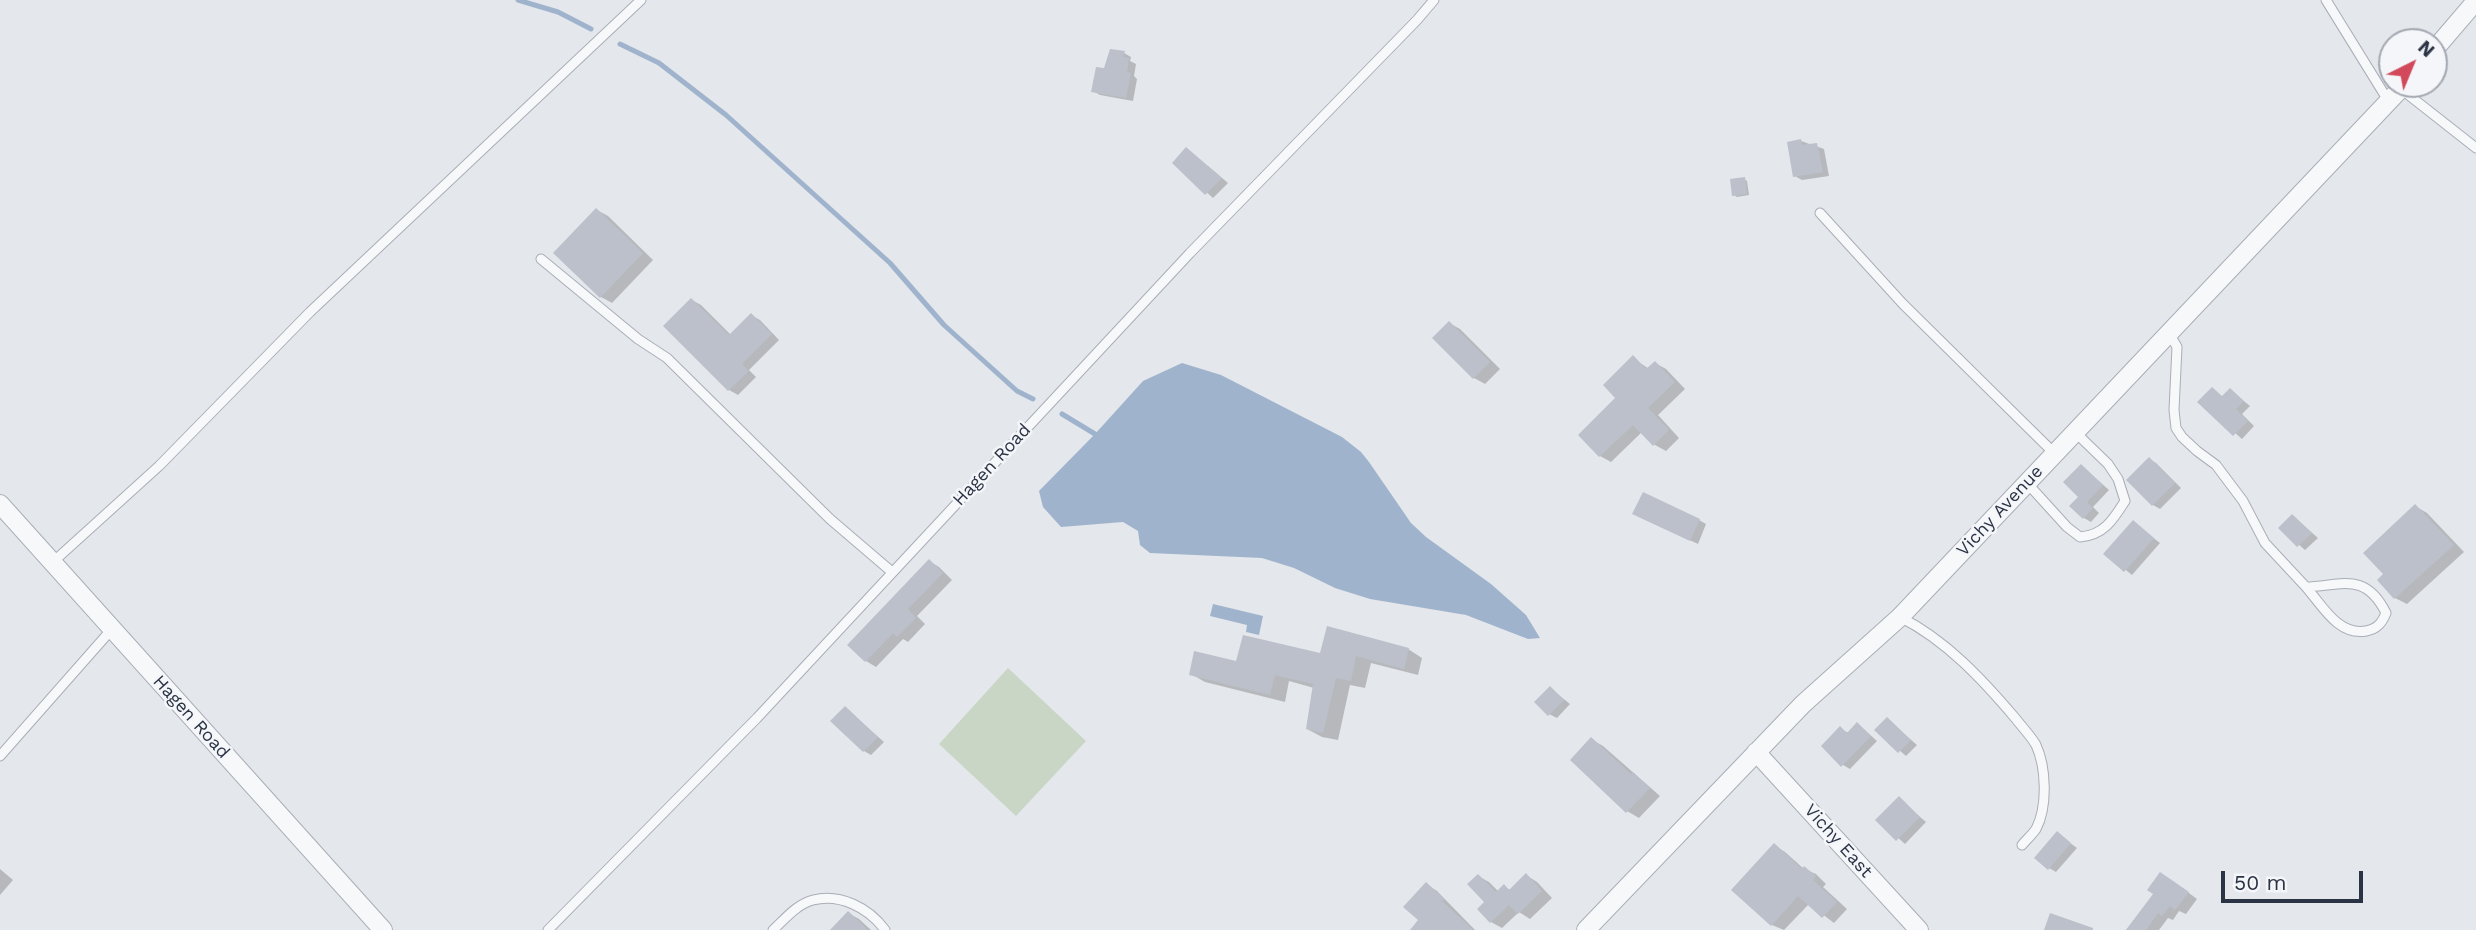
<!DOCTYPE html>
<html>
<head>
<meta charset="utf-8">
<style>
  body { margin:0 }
  #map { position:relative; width:2476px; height:930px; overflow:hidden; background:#e4e7ec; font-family:"Work Sans",sans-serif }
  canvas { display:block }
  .north { position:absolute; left:2378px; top:28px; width:70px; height:70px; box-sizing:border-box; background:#f4f6f9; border:2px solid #a4a8b1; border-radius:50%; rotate:43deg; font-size:19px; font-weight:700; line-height:28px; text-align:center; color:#2b3445 }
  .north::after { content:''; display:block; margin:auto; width:24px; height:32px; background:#d1495b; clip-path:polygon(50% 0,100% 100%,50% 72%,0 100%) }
  .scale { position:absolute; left:2221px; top:871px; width:142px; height:32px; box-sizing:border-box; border:4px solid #2b3445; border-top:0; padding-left:9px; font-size:21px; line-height:24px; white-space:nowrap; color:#2b3445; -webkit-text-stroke:5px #f4f6f9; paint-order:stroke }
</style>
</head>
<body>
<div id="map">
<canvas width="2476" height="930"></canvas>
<div class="north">N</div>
<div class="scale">50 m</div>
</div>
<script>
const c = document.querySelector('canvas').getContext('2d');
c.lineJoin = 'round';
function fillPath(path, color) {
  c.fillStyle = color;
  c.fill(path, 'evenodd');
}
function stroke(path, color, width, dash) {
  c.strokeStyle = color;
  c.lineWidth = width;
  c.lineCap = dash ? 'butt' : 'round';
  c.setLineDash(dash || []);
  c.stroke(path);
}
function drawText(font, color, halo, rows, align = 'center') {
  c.font = font + ' "Work Sans",sans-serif';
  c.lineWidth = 5;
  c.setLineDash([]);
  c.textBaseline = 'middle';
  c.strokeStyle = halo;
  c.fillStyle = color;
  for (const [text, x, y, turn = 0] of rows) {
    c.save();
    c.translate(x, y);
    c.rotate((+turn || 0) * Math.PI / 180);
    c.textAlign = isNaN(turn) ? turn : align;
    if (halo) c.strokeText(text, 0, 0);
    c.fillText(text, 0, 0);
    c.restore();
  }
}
const green = new Path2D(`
  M1008,668l78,73 -70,75 -77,-72z`);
const water = new Path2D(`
  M1182,363l39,12 121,62 19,15 8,10 42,61 15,14 65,47 35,31 14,23 -12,1 -62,-24 -96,-16 -35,-11 -41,-20 -32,-10 -112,-5 -10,-8 -2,-14 -15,-9 -62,5 -18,-20 -4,-16 56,-57 48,-53z
  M1213,604l50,12 -4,19 -13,-3 1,-7 -37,-9z`);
const shadow = new Path2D(`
  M1124,53l7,4 -1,4 6,3 -2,12 3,3 -4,22 -33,-6 -7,-4z
  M1801,141l23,8 5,27 -27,4 -7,-4z
  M1174,163l34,3 20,17 -15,15z
  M1744,179l3,2 2,14 -12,2 -3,-2z
  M597,210l11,6 45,44 -41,43 -11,-6z
  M692,300l9,5 30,30 20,-20 9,5 19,20 -30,30 7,7 -18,18 -9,-5z
  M1449,323l11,6 40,40 -15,15 -11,-6z
  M1633,358l16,11 6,-6 11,6 19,20 -27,26 21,23 -13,13 -11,-6 -13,-13 -31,30 -11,-6 -20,-21 38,-37z
  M2230,390l20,16 -8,8 12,12 -12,13 -42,-37 23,-5z
  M2149,459l7,4 25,25 -21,21 -7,-4z
  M2082,466l27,24 -16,17 6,6 -8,9 -7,-4 -3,-21z
  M2415,506l12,7 37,39 -57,52 -12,-6 -16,-18 6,-6z
  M2293,516l25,22 -13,12 -25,-22z
  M1642,518l57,2 7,4 -8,20z
  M2133,522l27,21 -28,32 -26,-21z
  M929,561l10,6 13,13 -35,36 8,8 -17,18 -5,-3 -27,28 -10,-6z
  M1408,649l14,9 -4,17 -47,-12 -6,25 -15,-3 -12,55 -16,-3 -15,-8 7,-41 -25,-7 -4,21 -80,-20 -14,-8 47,-11z
  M1550,688l20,16 -13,14 -8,-4z
  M845,708l39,34 -13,13 -7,-4z
  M1887,719l30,26 -11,11 -30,-26z
  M1858,724l19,17 -27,28 -7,-4 -3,-36 9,4z
  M1591,739l12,7 57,50 -21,22 -12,-7z
  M1899,799l27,23 -21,22 -27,-24z
  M2058,834l19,14 -21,24 -7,-4z
  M1774,845l11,7 19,17 12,5 10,10 -3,3 24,22 -13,14 -25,-19 -25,26 -12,-5z
  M0,869l13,11 -13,15z
  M1526,875l11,7 15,16 -22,21 -11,-7 -17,16 -11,-6 -13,-46 11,6 10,10 5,-5 7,3z
  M2170,879l27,20 -11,15 -7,-3 -6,9 -5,-2 -9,12h-33l29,-37z
  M1426,884l11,7 38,39h-55z
  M848,913l11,6 12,11h-32z`);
const stream = new Path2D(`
  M518,0l40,12 33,17
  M620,44l39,19 67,52 164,148 54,62 73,66 16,8
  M1062,414l33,20`);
const building = new Path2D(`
  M1110,49l15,2 -2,6 6,1 -2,14 4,1 -5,25 -35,-6 5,-25 8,1z
  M1801,139l1,6 15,-2 6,29 -30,5 -6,-35z
  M1186,147l36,31 -17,17 -33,-32z
  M1745,177l2,17 -15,2 -2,-17z
  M596,208l47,45 -43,45 -47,-45z
  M691,298l38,37 22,-22 21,21 -30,30 7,7 -21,20 -65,-65z
  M1449,321l41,41 -17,17 -41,-41z
  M1633,355l13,14 9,-8 20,21 -27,26 21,22 -16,16 -20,-21 -34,32 -21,-22 37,-37 -12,-13z
  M2212,387l10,9 8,-8 14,13 -8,8 12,12 -15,15 -36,-34z
  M2149,457l26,26 -23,23 -26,-26z
  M2081,464l22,21 -16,17 6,6 -10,11 -14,-13 9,-9 -15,-15z
  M1643,492l57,27 -10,22 -58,-27z
  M2415,504l39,41 -60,54 -17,-19 6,-6 -20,-21z
  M2292,514l20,19 -15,14 -19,-19z
  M2133,520l21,18 -30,34 -21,-18z
  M929,559l14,14 -35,36 8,9 -19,19 -4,-4 -28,29 -18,-17z
  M1327,626l82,22 -5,21 -48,-13 -5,25 -15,-3 -13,55 -17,-4 7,-45 -38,-9 -5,20 -81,-20 5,-24 42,10 7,-26 77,18z
  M1550,686l14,14 -16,16 -14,-14z
  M845,706l33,31 -15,15 -33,-31z
  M1887,717l24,23 -13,13 -24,-23z
  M1857,722l14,14 -30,31 -20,-21 19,-20 7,7z
  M1591,737l40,37 2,-2 17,16 -24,25 -56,-53z
  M1899,796l21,21 -24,24 -21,-21z
  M2057,831l14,12 -23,27 -14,-12z
  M1774,843l28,26 2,-3 12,10 -3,4 24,22 -15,16 -24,-22 -27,30 -40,-36z
  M2160,872l29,20 -14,18 -5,-4 -8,10 -4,-3 -12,17h-20l27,-36 -6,-4z
  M1526,873l16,18 -24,23 -9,-9 -19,18 -13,-14 7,-7 -17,-18 11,-10 18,18 8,-8 5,6z
  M1426,882l18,17 -2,2 31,29h-63l8,-10 -15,-13z
  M848,911l20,19h-38z
  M2050,913l43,15v2h-49z`);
const service = new Path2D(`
  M2326,0l63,102
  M2401,89l75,59
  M1820,213l83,91 152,150
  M541,259l97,80 29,19 163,161 62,53
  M2169,333l8,14 -3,63 2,18 6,9 15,14 19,14 27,36 22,42 41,44c35,-1 59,-16 80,26 -4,10 -9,16 -20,18 -28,5 -44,-26 -60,-44
  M2027,483l40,44 13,10c24,-2 33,-17 45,-36l-7,-22 -10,-15 -33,-32
  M53,562l106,-96 151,-154 331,-312
  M1900,617c46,23 83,63 116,102 6,8 15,17 20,26 10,22 12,61 0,84 -4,6 -10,11 -14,16
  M0,756l112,-127
  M548,930l209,-212 433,-465 227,-233 17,-20
  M773,930c12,-11 24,-26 40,-30 27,-7 56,8 72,30`);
const minor = new Path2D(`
  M2434,50l42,-49
  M0,504l383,426
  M1756,752l163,178
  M1586,930l217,-226 97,-87 505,-533`);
const streetNames = [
  ["Hagen Road",992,465,-47],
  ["Vichy Avenue",2000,511,-47],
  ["Hagen Road",191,717,48],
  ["Vichy East",1838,841,48]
];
fillPath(green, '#c9d6c5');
fillPath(water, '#9fb4cc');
fillPath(shadow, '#0003');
stroke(stream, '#9fb4cc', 5);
fillPath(building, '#bbc0ca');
stroke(service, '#a9aeb7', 11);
stroke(minor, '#a9aeb7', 20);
stroke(service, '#f7f8fa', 9);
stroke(minor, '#f7f8fa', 18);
drawText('18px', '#2b3445', '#f4f6f9', streetNames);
</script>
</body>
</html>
